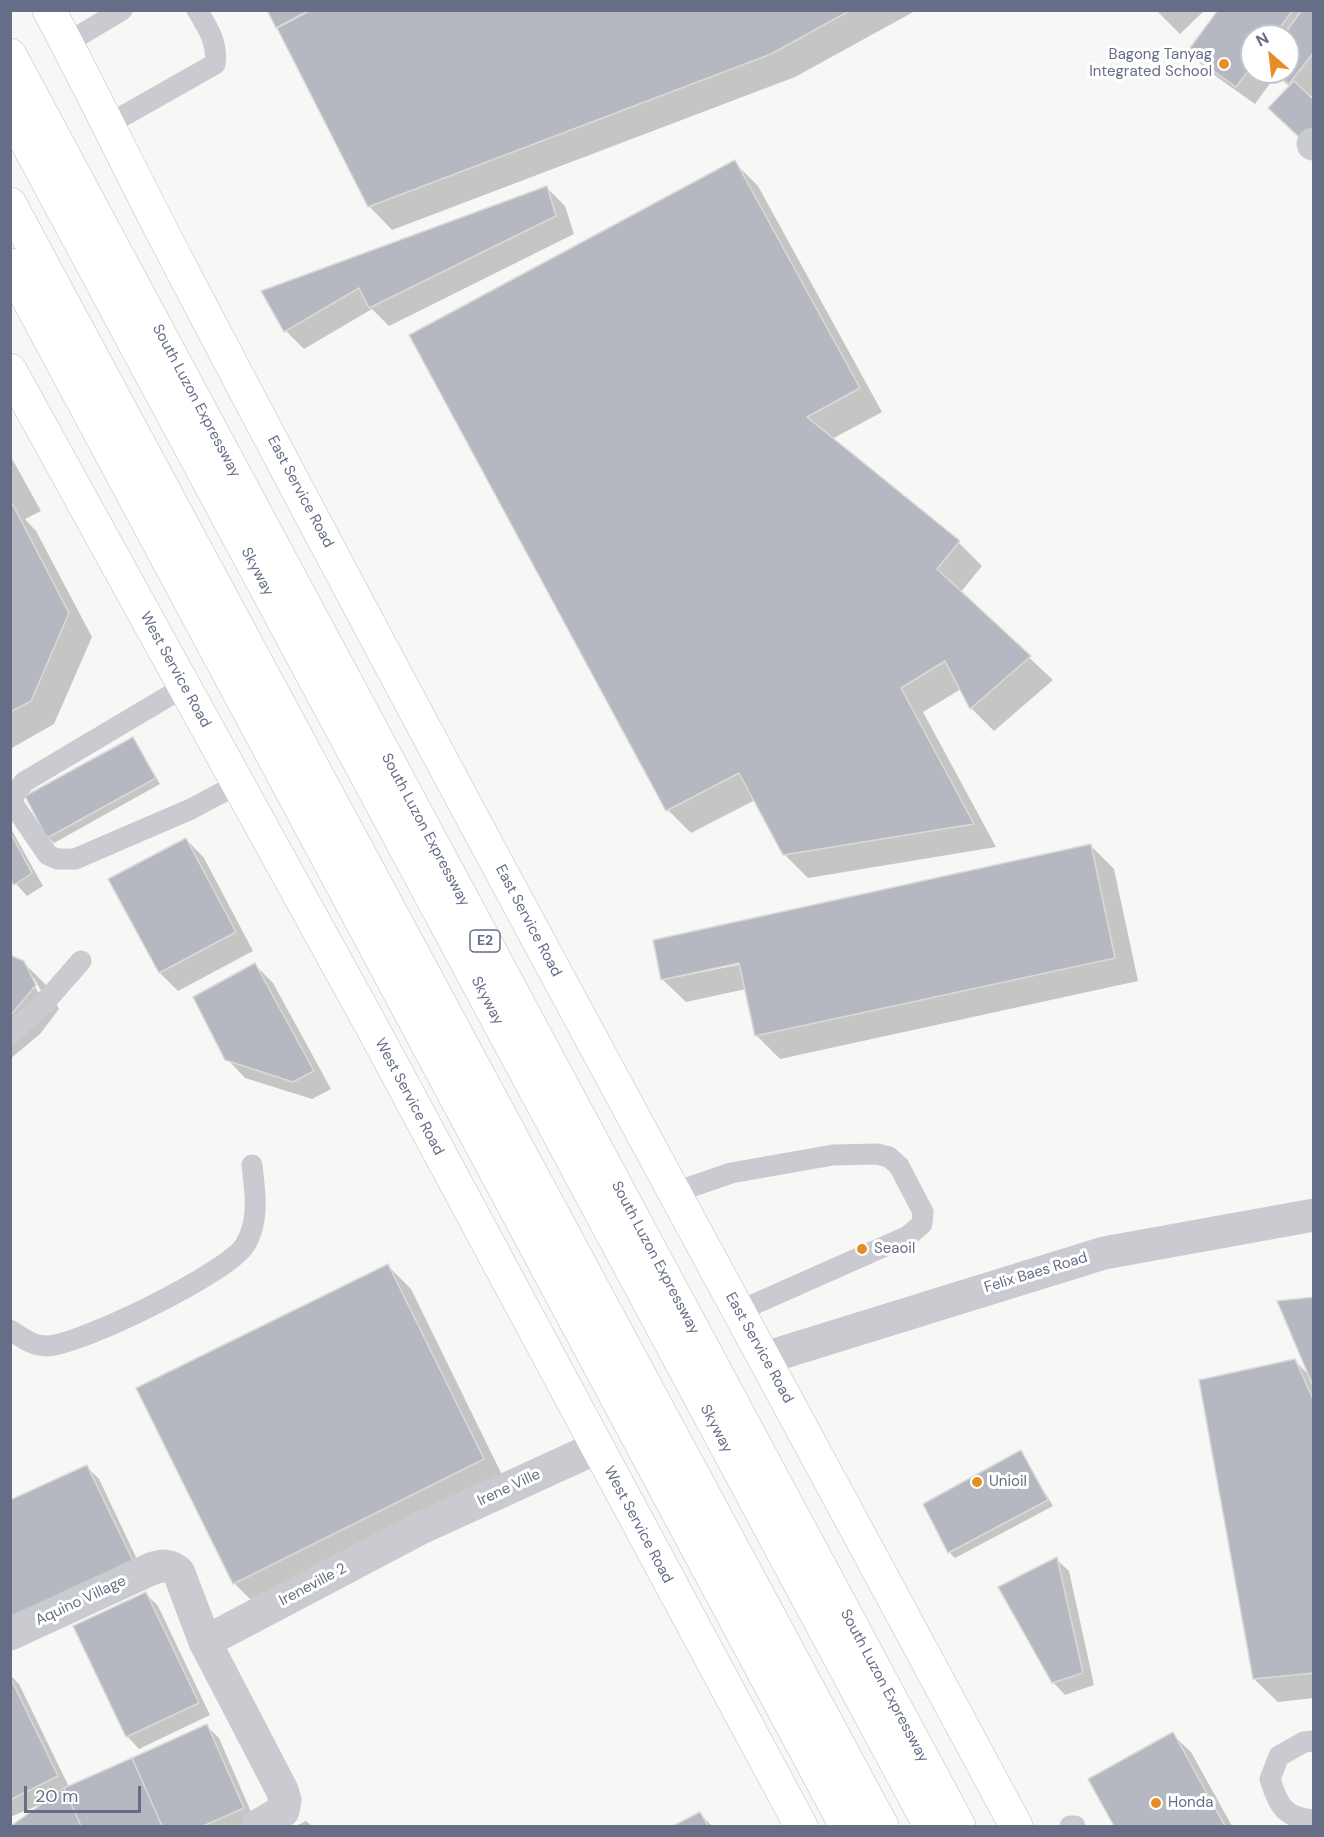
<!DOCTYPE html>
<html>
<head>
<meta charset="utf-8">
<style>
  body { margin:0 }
  #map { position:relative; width:1324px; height:1837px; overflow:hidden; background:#f7f8f5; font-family:"DM Sans",sans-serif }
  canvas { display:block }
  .frame { position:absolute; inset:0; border:12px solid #666e87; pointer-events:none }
  .north { position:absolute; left:1240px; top:24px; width:60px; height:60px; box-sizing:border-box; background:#fff; border:2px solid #c2c5cf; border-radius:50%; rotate:332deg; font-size:16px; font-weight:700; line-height:24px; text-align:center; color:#666e87 }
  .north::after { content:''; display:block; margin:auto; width:21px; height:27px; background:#e88c25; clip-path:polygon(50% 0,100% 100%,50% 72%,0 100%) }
  .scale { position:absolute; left:24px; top:1786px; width:117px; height:27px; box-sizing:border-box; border:3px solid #666e87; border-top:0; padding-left:8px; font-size:18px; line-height:21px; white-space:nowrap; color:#666e87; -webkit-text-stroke:4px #fff; paint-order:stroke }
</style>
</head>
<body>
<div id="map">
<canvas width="1324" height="1837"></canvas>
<div class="frame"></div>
<div class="north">N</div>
<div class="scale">20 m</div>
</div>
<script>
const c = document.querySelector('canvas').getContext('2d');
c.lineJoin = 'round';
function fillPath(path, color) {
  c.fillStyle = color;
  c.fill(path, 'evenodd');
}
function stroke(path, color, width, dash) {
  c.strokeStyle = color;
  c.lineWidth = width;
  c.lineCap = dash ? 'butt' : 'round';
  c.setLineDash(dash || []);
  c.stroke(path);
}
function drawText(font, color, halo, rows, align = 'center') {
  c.font = font + ' "DM Sans",sans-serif';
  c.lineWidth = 6;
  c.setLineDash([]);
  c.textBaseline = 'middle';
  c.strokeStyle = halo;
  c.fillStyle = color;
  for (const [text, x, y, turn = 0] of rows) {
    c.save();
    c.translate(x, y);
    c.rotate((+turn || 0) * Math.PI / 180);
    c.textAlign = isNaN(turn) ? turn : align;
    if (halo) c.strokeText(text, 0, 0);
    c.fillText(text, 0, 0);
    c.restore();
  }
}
const shadow = new Path2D(`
  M269,10h648l-122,67 -403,153 -23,-24z
  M1156,10h49l-25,24z
  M1220,10h94v83l-4,5 -20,-11 -14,-12 -21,29 -48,-34 -18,-18zM1252,36h36v36h-36z
  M734,162l24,24 124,226 -50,27 127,104 23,23 -22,27 93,87 -59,51 -23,-23 -10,-19 -38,23 73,135 -188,31 -24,-24 -29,-54 -64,33 -23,-23z
  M547,188l18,18 9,28 -185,92 -17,-17 -68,40 -18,-18 -23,-39z
  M10,455l31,56 -16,8 11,12 56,106 -38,87 -44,25z
  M133,739l27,45 -106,59 -6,-6z
  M10,827l33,59 -16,10 -17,-19z
  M186,839l18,19 49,93 -75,40 -18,-18z
  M1091,846l23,23 24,112 -358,78 -24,-24 -10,-46 -60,13 -24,-23zM746,960l1,3 -69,14v-3z
  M10,957l13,5 24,24 12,23 -19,25 -30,25zM31,978h3l7,13 -3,1z
  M254,964l19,19 58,106 -19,10 -67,-21 -18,-19z
  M387,1265l24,24 95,194 -248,124 -24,-24z
  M1314,1298v400l-36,4 -24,-23 41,-318 15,15z
  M1021,1452l32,54 -98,52 -6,-6z
  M87,1467l12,12 45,95 -134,62z
  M1056,1559l13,12 25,114 -29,10 -12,-13z
  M146,1594l12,12 52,109 -71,34 -12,-13z
  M10,1675l9,9 50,103 138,-61 12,12 36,83 -13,5h-229l36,-25 -39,16z
  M1172,1734l19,18 41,74h-116l-26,-47z
  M700,1814l12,12h-36z
  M306,1821l6,5h-16z`);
const building = new Path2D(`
  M267,10h43l-34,18z
  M311,10h540l-80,44 -403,153 -91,-179z
  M1218,10h75l-19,26h-22v30l-16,21 -49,-35z
  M1302,10h12v42l-25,32 -16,-12h15v-36h-5z
  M1294,81l20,19v51l-46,-43z
  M735,160l125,228 -53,29 153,124 -23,28 94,87 -61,53 -25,-48 -44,27 73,136 -191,31 -44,-82 -73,38 -257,-476z
  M547,186l9,30 -187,92 -10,-20 -75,44 -23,-41z
  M13,505l56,108 -38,88 -21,11v-205z
  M133,737l23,41 -109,60 -22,-42z
  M10,832l22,41 -18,12 -4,-6z
  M186,838l50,94 -77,41 -51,-94z
  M1091,844l24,114 -360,78 -16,-73 -78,17 -8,-40z
  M10,955l14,6 12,24 -26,31z
  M255,963l59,108 -21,11 -68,-22 -32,-63z
  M388,1264l96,195 -251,125 -97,-196z
  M1314,1297v91l-37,-87z
  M1295,1359l19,42v272l-61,6 -54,-299z
  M1021,1450l27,50 -100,53 -25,-49z
  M87,1465l46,96 -123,58v-119z
  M1057,1557l26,116 -31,10 -54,-96z
  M146,1592l53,111 -73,34 -53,-111z
  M10,1677l48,99 -48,24z
  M207,1724l37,84 -41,18h-41l-30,-68z
  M1173,1732l52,94h-111l-26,-47z
  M132,1758l30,68h-81l-17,-38z
  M64,1788l17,38h-70z
  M700,1812l8,14h-35z`);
const service = new Path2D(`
  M67,43l55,-33
  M109,124l106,-60c3,-21 -7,-36 -18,-54
  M184,687l-160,95 -10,13 -1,9 35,51 9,4h18l116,-50 47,-25
  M10,1034l35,-32 36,-41
  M673,1193l58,-20 102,-18 44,-1 12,3 10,9 24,46 -1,12 -14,12 -169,75
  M10,1330c13,8 22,16 37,16 33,-1 181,-73 198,-101 15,-24 10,-54 7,-80
  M1314,1741l-10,1 -25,14 -9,23c8,27 15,39 44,41
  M1070,1826h5`);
const minor = new Path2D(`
  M1313,144h1
  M765,1358l339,-105 210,-38
  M10,1634l141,-65c12,-4 19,-5 28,4l26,69 77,148 3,10 -2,11 -25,15
  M205,1642l216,-114 175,-80`);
const secondary = new Path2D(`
  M49,10c46,86 87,173 132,258 273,523 557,1039 835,1558
  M10,370l362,657 429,799`);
const motorway = new Path2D(`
  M10,55l949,1771
  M10,111l920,1715
  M10,204l872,1622
  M10,265l836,1561`);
const markers = [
  [1224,64,6,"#e88c25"],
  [862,1249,6,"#e88c25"],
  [977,1482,6,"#e88c25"],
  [1156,1803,6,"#e88c25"]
];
const shields = [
  [485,941,30]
];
const shieldNames = [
  ["E2",485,941]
];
const poiNames = [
  ["Bagong Tanyag",1212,55,"right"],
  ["Integrated School",1212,72,"right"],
  ["Seaoil",874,1249],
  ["Unioil",989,1482],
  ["Honda",1168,1803]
];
const streetNames = [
  ["South Luzon Expressway",196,401,62],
  ["East Service Road",300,492,62],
  ["Skyway",257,572,62],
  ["West Service Road",175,670,61],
  ["South Luzon Expressway",425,830,62],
  ["East Service Road",528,921,62],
  ["Skyway",487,1001,62],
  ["West Service Road",409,1097,62],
  ["South Luzon Expressway",655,1258,62],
  ["Felix Baes Road",1036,1273,-17],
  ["East Service Road",759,1348,61],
  ["Skyway",716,1429,62],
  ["Irene Ville",509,1488,-25],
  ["West Service Road",638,1525,62],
  ["Ireneville 2",313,1585,-28],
  ["Aquino Village",81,1601,-25],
  ["South Luzon Expressway",884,1686,62]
];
fillPath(shadow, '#0003');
fillPath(building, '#b5b8c0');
stroke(building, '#d9dad7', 1.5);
stroke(secondary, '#bcbec4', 34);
stroke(motorway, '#bcbdc1', 34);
stroke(service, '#cacbd0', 21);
stroke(minor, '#cacbd0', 33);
stroke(secondary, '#fff', 33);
stroke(motorway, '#fff', 33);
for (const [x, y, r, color] of markers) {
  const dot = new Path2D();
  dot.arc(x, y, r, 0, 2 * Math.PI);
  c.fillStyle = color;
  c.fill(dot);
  stroke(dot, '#fff', 2);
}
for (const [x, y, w] of shields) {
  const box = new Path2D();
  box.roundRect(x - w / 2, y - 11, w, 22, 4.5);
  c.fillStyle = '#fff';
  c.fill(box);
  stroke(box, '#666e87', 1.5);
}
drawText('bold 14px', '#666e87', null, shieldNames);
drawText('15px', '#666e87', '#fff', poiNames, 'left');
drawText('15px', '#666e87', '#fff', streetNames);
</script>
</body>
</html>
